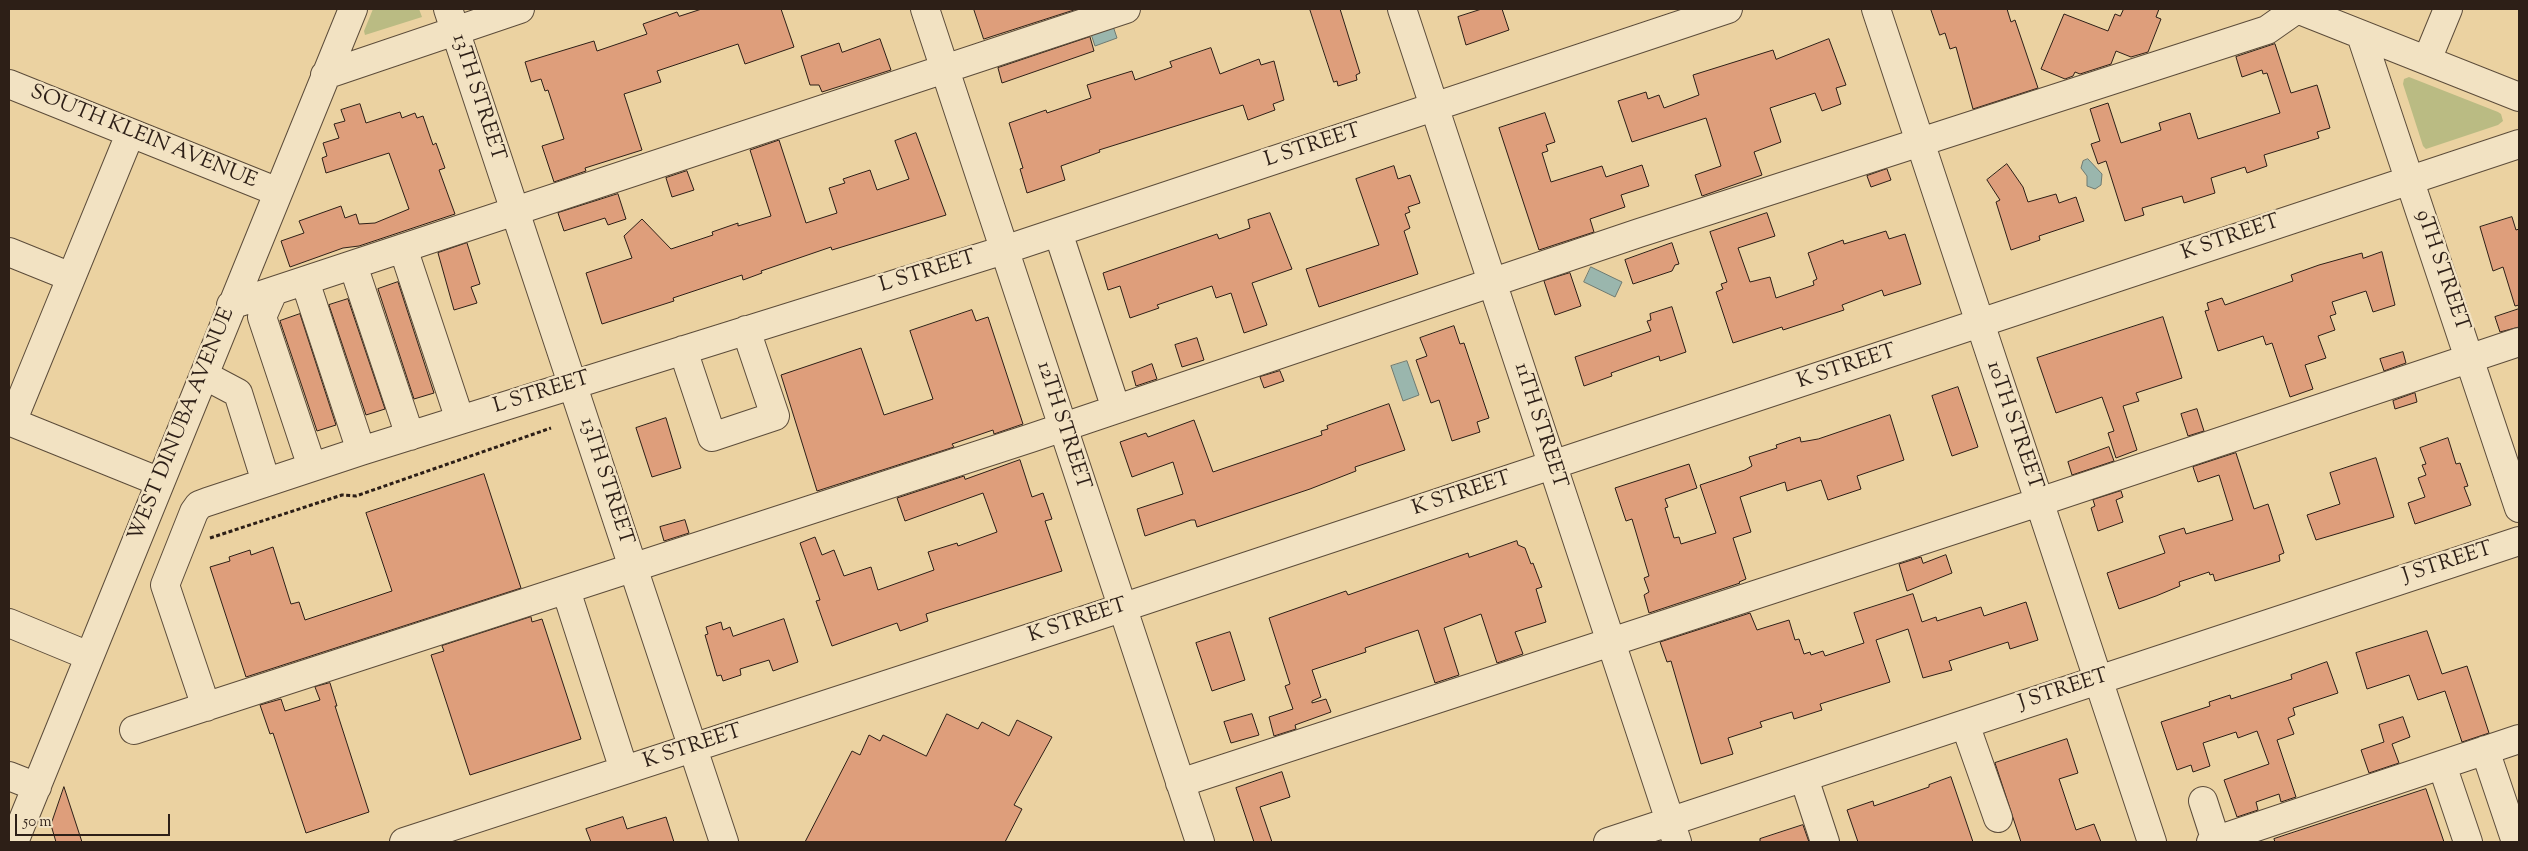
<!DOCTYPE html>
<html>
<head>
<meta charset="utf-8">
<style>
  body { margin:0 }
  #map { position:relative; width:2528px; height:851px; overflow:hidden; background:#ebd2a1; font-family:"Sorts Mill Goudy",serif }
  canvas { display:block }
  .frame { position:absolute; inset:0; border:10px solid #2d1f17; pointer-events:none }
  .scale { position:absolute; left:15px; top:814px; width:155px; height:22px; box-sizing:border-box; border:2px solid #2d1f17; border-top:0; padding-left:6px; font-size:15px; line-height:18px; white-space:nowrap; color:#2d1f17; -webkit-text-stroke:4px #f2e2c2; paint-order:stroke }
</style>
</head>
<body>
<div id="map">
<canvas width="2528" height="851"></canvas>
<div class="frame"></div>
<div class="scale">50 m</div>
</div>
<script>
const c = document.querySelector('canvas').getContext('2d');
c.lineJoin = 'round';
function fillPath(path, color) {
  c.fillStyle = color;
  c.fill(path, 'evenodd');
}
function stroke(path, color, width, dash) {
  c.strokeStyle = color;
  c.lineWidth = width;
  c.lineCap = dash ? 'butt' : 'round';
  c.setLineDash(dash || []);
  c.stroke(path);
}
function drawText(font, color, halo, rows, align = 'center') {
  c.font = font + ' "Sorts Mill Goudy",serif';
  c.lineWidth = 5;
  c.setLineDash([]);
  c.textBaseline = 'middle';
  c.strokeStyle = halo;
  c.fillStyle = color;
  for (const [text, x, y, turn = 0] of rows) {
    c.save();
    c.translate(x, y);
    c.rotate((+turn || 0) * Math.PI / 180);
    c.textAlign = isNaN(turn) ? turn : align;
    if (halo) c.strokeText(text, 0, 0);
    c.fillText(text, 0, 0);
    c.restore();
  }
}
const green = new Path2D(`
  M373,9h46l3,8 -57,18 -1,-4z
  M2409,77l89,35 3,2 2,7 -5,4 -72,24 -3,-3 -20,-62 1,-5z`);
const water = new Path2D(`
  M1113,26l4,12 -22,8 -4,-12z
  M2088,159l14,15 -1,11 -6,4 -8,-3v-10l-6,-8 2,-7z
  M1591,267l31,15 -7,15 -31,-15z
  M1407,361l12,34 -16,6 -12,-35z`);
const building = new Path2D(`
  M702,9h79l13,38 -49,17 -7,-20 -81,27 4,11 -37,12 18,56 -57,18 1,3 -32,11 -12,-36 22,-7 -16,-49 -3,1 -4,-12 -10,3 -6,-20 69,-21 3,10 50,-17 -4,-10 34,-12 2,4z
  M974,9h103l-93,30z
  M1310,9h30l20,64 -4,2 1,5 -19,6 -1,-5 -3,1z
  M1482,9h20l7,21 -43,15 -8,-28z
  M1931,9h76l4,13 4,-2 23,68 -65,21 -17,-62 -6,2 -5,-16 -5,2z
  M2124,9h35l-3,8 5,2 -13,33 -17,5 -15,-6 -5,13 -31,10 -5,-2 -2,4 -8,3 -24,-10 23,-55 44,17 7,-17 5,2z
  M1090,37l4,14 -92,32 -4,-15z
  M880,39l11,31 -69,22 -3,-7h-9l-9,-29 38,-13 3,9z
  M1829,39l17,46 -10,3 5,16 -19,7 -7,-18 -45,15 11,34 -27,10 8,23 -60,21 -7,-21 26,-9 -15,-48 -74,24 -14,-41 28,-9 2,7 11,-4 5,13 35,-13 -6,-20 80,-25 3,9z
  M2275,44l16,49 26,-8 13,43 -13,4 2,6 -55,17 3,11 -20,7 -2,-6 -34,11 4,15 -31,10 -2,-7 -40,12 2,7 -19,6 -19,-60 -8,3 -7,-20 9,-3 -10,-32 18,-6 13,40 40,-13 -2,-7 31,-10 8,26 82,-26 -13,-40 -4,1 -1,-4 -20,7 -6,-20z
  M1211,48l9,26 39,-15 2,6 13,-4 10,39 -11,4 2,6 -27,10 -5,-15 -144,45 1,2 -39,14 4,14 -38,13 -7,-24 3,-1 -14,-45 37,-13 1,3 44,-15 -4,-13 45,-14 3,9 37,-13 -2,-5z
  M360,104l6,19 34,-11 2,6 13,-5 2,5 6,-2 10,29 3,-2 9,25 -6,2 16,44 -96,32 -16,2 -53,19 -9,-26 23,-8 -5,-12 42,-15 4,12 11,-4 3,10 16,-1 34,-14 -20,-56 -63,20 -4,-15 5,-2 -4,-13 16,-5 -5,-14 11,-3 -4,-11z
  M1545,113l10,29 -9,3 2,6 -6,2 9,29 51,-16 4,11 36,-12 7,21 -28,9 4,12 -35,12 4,13 -55,18 -40,-122z
  M916,133l30,82 -114,35 -1,-3 -70,24 1,2 -19,7 -1,-5 -69,23 1,3 -72,23 -16,-51 46,-15 -8,-22 18,-17 29,30 42,-14 -1,-3 26,-9v3l33,-10 -21,-66 29,-10 27,83 31,-10 -8,-25 16,-5 -2,-4 27,-9 7,20 32,-11 -14,-38z
  M2007,164l16,23 5,15 28,-8 3,9 17,-6 8,24 -45,15 1,4 -29,10 -15,-48 4,-2 -13,-20z
  M1394,166l4,13 12,-4 10,28 -12,4 2,5 -5,2 5,14 -6,3 14,43 -99,33 -13,-38 73,-24 -23,-66z
  M1887,169l4,11 -20,7 -4,-11z
  M687,171l7,19 -22,7 -6,-19z
  M618,194l8,25 -18,6 -3,-7 -41,13 -6,-18z
  M1270,213l22,56 -40,14 15,42 -23,8 -13,-40 -15,5 -4,-12 -55,19 2,3 -29,10 -10,-32 -12,4 -5,-17 114,-39 2,5 31,-11 -2,-8z
  M1767,213l8,23 -37,12 12,34 20,-5 6,21 38,-13 -1,-4 4,-2 -9,-26 35,-13 1,4 42,-13 3,8 16,-5 16,50 -37,12 -2,-6 -40,15 2,5 -61,20 -1,-3 -49,16 -17,-51 7,-3 -2,-5 6,-2 -17,-50z
  M2512,217l4,13 3,-1v76l-4,1 -12,-39 -10,4 -13,-44z
  M467,243l13,41 -9,3 6,16 -23,7 -16,-57z
  M1672,243l7,21 -4,1 -3,6 -39,13 -8,-24z
  M2382,252l13,53 -22,7 -7,-21 -34,11 4,12 -6,2 5,14 -17,6 8,22 -21,7 8,24 -23,8 -18,-54 -6,2 -3,-9 -45,15 -13,-40 4,-1 -2,-7 15,-5 3,7 68,-24 -2,-6 28,-10 43,-12 1,5z
  M1570,273l11,33 -26,9 -11,-34z
  M398,282l36,111 -20,6 -36,-110z
  M348,299l37,110 -19,6 -37,-110z
  M1672,307l14,45 -26,9 -1,-5 -48,17 1,3 -28,10 -9,-29 76,-26 -4,-10 4,-1 -1,-6z
  M2519,309v18l-19,5 -5,-15z
  M972,310l4,11 12,-4 35,107 -29,10 -1,-4 -41,14 2,3 -137,44 -36,-116 80,-27 23,67 49,-16 -23,-68z
  M300,314l36,111 -19,6 -37,-110z
  M2163,317l19,61 -46,15 3,8 -16,5 14,44 -21,8 -8,-25 6,-2 -12,-34 -46,16 -19,-55z
  M1454,326l6,18 4,-1 25,75 -12,4 3,10 -28,9 -13,-41 -8,3 -15,-43 11,-4 -7,-18z
  M1197,338l7,22 -22,7 -7,-22z
  M2403,352l3,11 -22,8 -4,-12z
  M1152,364l5,15 -21,7 -4,-14z
  M1280,371l4,10 -20,7 -4,-11z
  M1958,387l20,60 -26,9 -20,-60z
  M2415,393l2,9 -22,7 -2,-8z
  M1389,404l16,46 -50,17 1,4 -46,18 -113,38 -2,-7h-4l-46,16 -8,-27 46,-15 -10,-32 -41,15 -12,-35 26,-9 2,4 46,-17 19,52 109,-37 -1,-4 7,-2 -1,-3z
  M2197,409l7,22 -16,5 -7,-22z
  M1890,415l14,45 -47,16 4,13 -33,11 -7,-20 -34,11 -2,-9 -45,15 11,35 -18,6 13,41 -7,3 1,1 -91,30 -5,-18 5,-3 -5,-14 5,-2 -17,-57 -6,2 -11,-33 74,-24 8,24 -32,11 3,8 -3,1 9,30 5,-1 2,7 35,-11 -16,-48 45,-15 7,-4 -3,-9 28,-9 -1,-3 24,-8 1,5 17,-3z
  M666,418l15,50 -29,9 -16,-49z
  M2448,438l8,26 4,-1 8,23 -4,1 7,18 -56,19 -7,-21 17,-6 -7,-19 8,-3 -4,-10 4,-1 -6,-16z
  M2109,447l5,14 -42,14 -4,-13z
  M2236,453l18,56 14,-5 16,49 -5,2 1,6 -65,20 -2,-7 -3,1 -1,-3 -30,10 1,4 -24,10 -37,13 -12,-36 58,-20 -6,-17 25,-8 2,6 47,-14 -14,-45 -21,7 -5,-15z
  M2376,458l18,59 -78,23 -9,-25 33,-11 -10,-31z
  M1020,460l12,37 11,-4 9,26 -7,2 17,50 -136,43 2,7 -28,10 -3,-8 -65,23 -16,-45 4,-1 -20,-57 15,-6 7,18 12,-5 10,26 27,-9 7,23 56,-20 -6,-18 29,-9 1,3 39,-14 -14,-39 -78,28 -8,-23 67,-22 1,3z
  M484,474l37,114 -275,89 -36,-110 20,-6 -1,-4 21,-7 1,5 22,-8 18,57 8,-2 6,18 87,-29 -26,-78z
  M2121,491l2,6 -7,3 7,22 -25,9 -7,-23 4,-2 -2,-6z
  M685,520l4,13 -25,8 -4,-14z
  M1517,541l1,4 7,3 6,16 2,-1 9,24 -6,2 10,33 -31,10 8,22 -26,9 -16,-49 -37,14 15,47 -24,8 -17,-53 -53,18 1,4 -54,18 9,27 -9,4v2l14,-4 5,13 -36,13 1,4 -22,7 -5,-19 24,-8 -8,-23 5,-2 -21,-66 77,-27 2,4 120,-42 1,4z
  M1946,555l6,18 -45,18 -8,-27 22,-7 2,6z
  M1913,594l9,28 14,-5 1,4 44,-14 3,9 42,-14 12,38 -28,9 -2,-7 -59,19 3,9 -29,8 -15,-49 -32,11 14,42 -70,22 2,6 -28,9 -2,-7 -32,10 2,5 -34,11 5,16 -32,10 -30,-103 -4,1 -7,-20 90,-29 7,17 32,-10 6,20 4,-1 5,15 6,-2 1,3 12,-4 2,5 39,-13 -10,-30z
  M531,617l1,5 10,-3 39,120 -111,36 -39,-120 13,-4 -2,-5z
  M784,619l14,43 -25,9 -4,-11 -29,9 1,6 -18,6 -2,-6 -4,1 -12,-41 3,-1 -2,-7 15,-5 2,8 7,-3 3,9z
  M2427,631l15,43 25,-8 22,67 -27,9 -17,-51 -27,9 -9,-25 -42,14 -11,-36z
  M1230,632l15,48 -33,11 -16,-48z
  M2327,662l11,31 -45,15 2,7 -7,3 6,16 -17,6 19,57 -15,5 -2,-8 -23,8 2,8 -21,7 -13,-37 45,-16 -12,-33 -19,7 -2,-6 -33,11 7,23 -17,6 -2,-7 -14,5 -16,-48 49,-16 -1,-4 21,-7 1,4 61,-20 -1,-4z
  M330,683l7,23h-2l34,106 -63,21 -33,-100 -3,1 -10,-29 21,-6 4,12 35,-11 -5,-13z
  M947,714l31,15 4,-7 27,14 8,-16 35,17 -38,68 8,4 -17,33h-200l47,-91 8,4 9,-20 11,6 3,-6 43,21z
  M1252,714l7,21 -28,8 -7,-21z
  M2403,717l7,20 -18,7 7,19 -30,10 -8,-23 23,-8 -5,-17z
  M2067,739l11,34 -19,6 17,51 18,-6 7,18h-80l-26,-79z
  M1282,772l8,25 -30,10 12,35h-18l-18,-54z
  M1951,777l22,65h-115l-11,-32 26,-9 1,5 55,-19v-2z
  M64,787l18,55h-26l-5,-17z
  M2426,789l18,53h-169l-1,-3z
  M623,817l4,12 39,-12 8,25h-83l-5,-13z
  M1803,825l6,17h-49v-3z`);
const path = new Path2D(`
  M210,538l132,-43 14,1 195,-68`);
const minor = new Path2D(`
  M448,9l276,833
  M925,9l275,833
  M1402,9l275,833
  M1876,9l276,833
  M2297,9l222,88
  M2361,35l158,473
  M2427,60l21,-51
  M325,75l195,-66
  M9,84l269,108
  M1058,232l58,177
  M403,248l57,172
  M9,252l62,25
  M353,265l57,171
  M305,281l56,170
  M273,292l-11,25 50,150
  M231,305l895,-296
  M683,350l29,87 63,-21 -29,-86
  M204,375l34,18 28,89
  M9,421l151,61
  M12,422l118,-288
  M566,590l58,180
  M9,623l80,33
  M206,707l-41,-122 29,-73 5,-7 8,-3 154,-51 643,-201 724,-241
  M1965,724l33,94
  M134,730l897,-292 608,-205 628,-203 30,-21
  M2485,750l31,92
  M2442,765l26,77
  M9,776l28,11
  M1804,778l21,64
  M1180,783l859,-281 480,-160
  M2203,801l13,40
  M14,842l339,-833
  M404,842l687,-224 1428,-474
  M1608,842l911,-301
  M2211,842l308,-103`);
const streetNames = [
  ["13TH STREET",477,98,72],
  ["SOUTH KLEIN AVENUE",143,138,22],
  ["L STREET",1313,147,-18],
  ["K STREET",2231,239,-19],
  ["9TH STREET",2441,271,71],
  ["L STREET",928,273,-17],
  ["K STREET",1847,368,-18],
  ["L STREET",542,394,-17],
  ["WEST DINUBA AVENUE",183,425,-68],
  ["12TH STREET",1062,426,72],
  ["11TH STREET",1539,426,72],
  ["10TH STREET",2013,426,71],
  ["13TH STREET",605,482,72],
  ["K STREET",1462,495,-18],
  ["J STREET",2448,564,-18],
  ["K STREET",1078,622,-18],
  ["J STREET",2064,691,-18],
  ["K STREET",693,748,-18]
];
fillPath(green, '#babb83');
fillPath(water, '#9ab6ad');
stroke(water, '#6e7a71', 1);
fillPath(building, '#de9e7b');
stroke(building, '#2d1f17', 1);
stroke(minor, '#5c4c3a', 30);
stroke(path, '#2d1f17', 3, [4, 2.5]);
stroke(minor, '#f2e2c2', 28);
drawText('21px', '#2d1f17', '#f2e2c2', streetNames);
</script>
</body>
</html>
